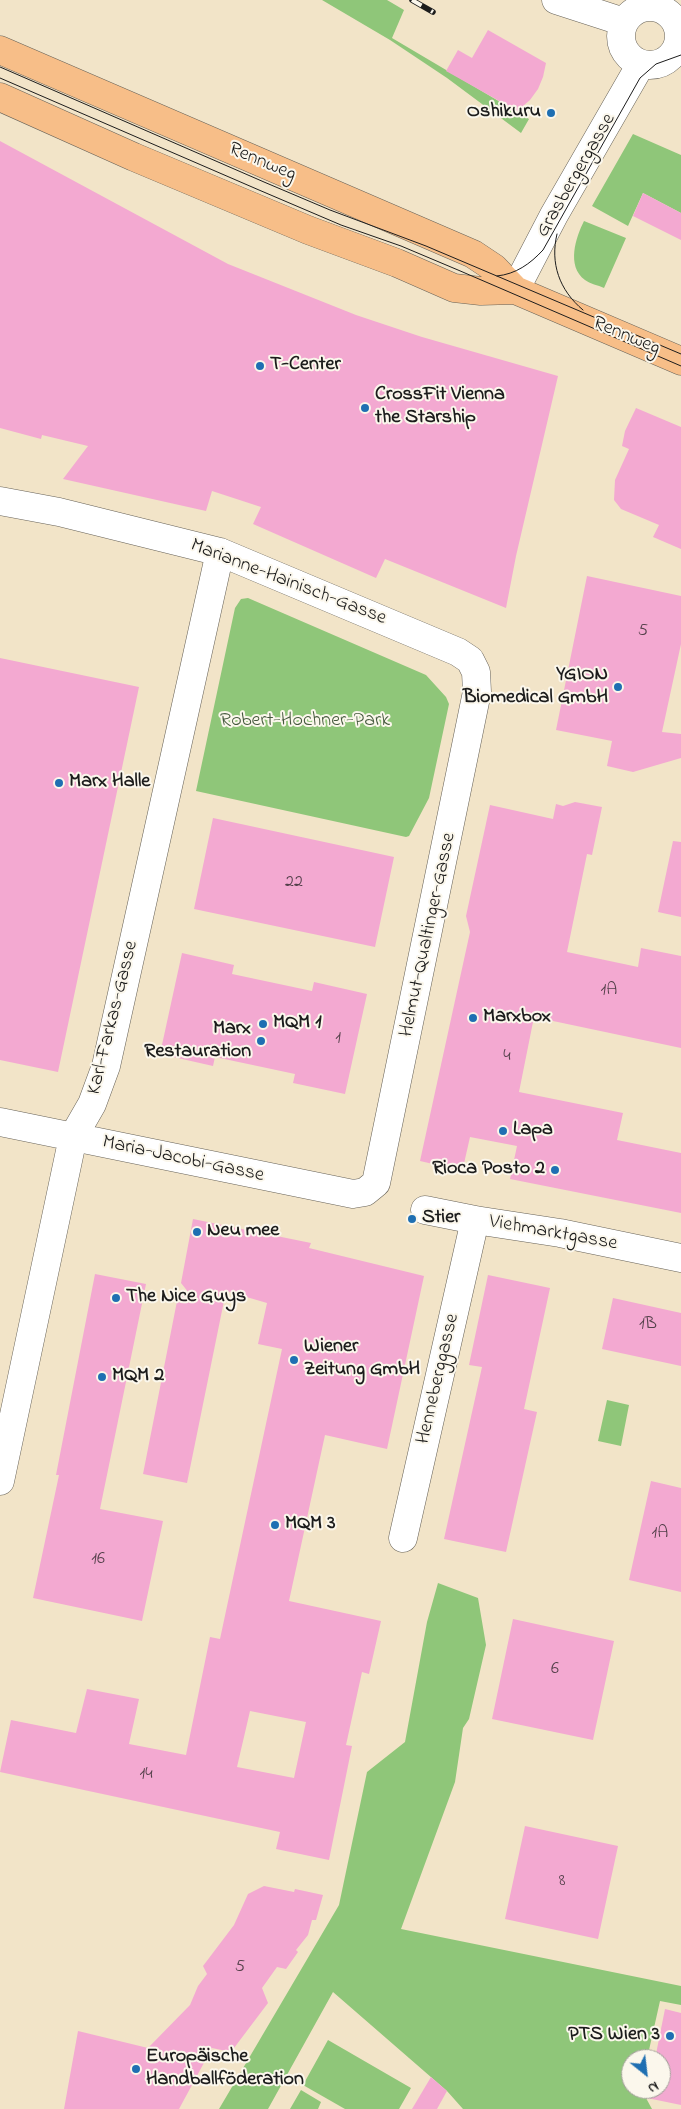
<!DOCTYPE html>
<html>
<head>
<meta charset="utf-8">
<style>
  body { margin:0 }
  #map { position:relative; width:681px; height:2109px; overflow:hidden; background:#f2e4c8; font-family:"Indie Flower",sans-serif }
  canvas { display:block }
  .north { position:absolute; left:621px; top:2049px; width:50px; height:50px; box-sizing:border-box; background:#fbf7ec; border:1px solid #a29f99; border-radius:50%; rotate:151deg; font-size:14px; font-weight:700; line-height:20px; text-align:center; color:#1c1c1c }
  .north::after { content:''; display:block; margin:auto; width:18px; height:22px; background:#1f6fb2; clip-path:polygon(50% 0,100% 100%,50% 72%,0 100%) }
</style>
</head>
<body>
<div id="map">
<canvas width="681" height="2109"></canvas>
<div class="north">N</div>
</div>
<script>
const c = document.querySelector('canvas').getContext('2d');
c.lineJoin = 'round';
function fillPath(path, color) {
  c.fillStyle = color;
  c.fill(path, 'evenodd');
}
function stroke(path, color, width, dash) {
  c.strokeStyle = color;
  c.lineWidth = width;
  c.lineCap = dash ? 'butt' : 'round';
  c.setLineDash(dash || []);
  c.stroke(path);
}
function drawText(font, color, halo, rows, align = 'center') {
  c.font = font + ' "Indie Flower",sans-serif';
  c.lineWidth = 4;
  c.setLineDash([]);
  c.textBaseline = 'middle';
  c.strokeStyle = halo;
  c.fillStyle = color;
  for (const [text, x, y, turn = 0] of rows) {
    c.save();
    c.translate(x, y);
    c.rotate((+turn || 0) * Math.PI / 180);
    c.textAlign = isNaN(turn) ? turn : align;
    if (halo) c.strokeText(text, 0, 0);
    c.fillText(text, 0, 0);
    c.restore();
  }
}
const green = new Path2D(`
  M322,0h65l17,10 -12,28 137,81 -8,14 -74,-55 -57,-38z
  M633,134l48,21v58l-38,-20 -15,33 -36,-20z
  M584,221l42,17 -22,50c-6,-3 -14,-4 -19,-8 -19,-14 -9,-43 -1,-59z
  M248,598l178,77 20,22 3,7 -20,94 -20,38 -3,1 -210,-46 39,-183 6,-9z
  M607,1400l22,5 -8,41 -23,-5z
  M438,1583l40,15 8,47 -17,74 -6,9 -8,54 -54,147 280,57v19l-21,-4 -13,58h-16v30h10l11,20h-189l-16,-18 -114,-99 -65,117h-49l120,-204 28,-133 38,-30 22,-120z
  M328,2040l83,48 -12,21h-54l-42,-24z
  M301,2090l20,12 -3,7h-28z`);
const building = new Path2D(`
  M488,30l58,33 -3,14 -5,12 -8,11 -13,11 -71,-40 12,-21 14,8z
  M0,141l228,123 128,51 66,22 136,39 -42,180 -10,52 -121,-49 -9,19 -123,-54 8,-17 -49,-16 -6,20 -143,-32 25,-33 -46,-11 -1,4 -41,-11z
  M643,193l38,20v27l-48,-24z
  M636,408l45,19v122l-28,-12 6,-12 -38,-16 -7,-9 1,-20 14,-31 -7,-3 3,-15z
  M587,576l94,20v48l-19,88 19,2v24l-48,14 -26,-6 5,-25 -56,-11z
  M0,658l139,29 -81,385 -58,-12z
  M575,802l27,5 -10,48 -5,-1 -20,98 71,15 3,-19 40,8v92l-147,-31 -15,75 104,21 -6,27 64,13v60l-171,-34 7,-33 -47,-9 -7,31 -4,-1v3l-39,-9 50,-229 -4,-16 24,-111 63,14 3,-15 7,2z
  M213,818l181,39 -19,90 -181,-38z
  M673,841l8,1v75l-23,-5z
  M182,953l52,12 -2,9 80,17 2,-9 53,12 -22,100 -52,-11 2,-9 -80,-17 -2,9 -53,-12z
  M193,1219l118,24 -2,5 115,28 -37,173 -62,-14 -36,166 92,20 -12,53 -7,-2 -16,73 6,1 -23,114 -53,-11 4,-17 -280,-60 11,-52 65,13 11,-44 52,10 -10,45 57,11 24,-118 10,2 62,-290 -24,-5 9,-41 -41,-12 -39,192 -44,-9 36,-183 10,2 -8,-10zM250,1711l56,11 -12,56 -57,-11z
  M95,1274l51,10 -46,225 63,12 -21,100 -109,-23 26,-123h-3z
  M488,1275l62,13 -26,121 13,3 -31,140 -62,-13 38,-172 -13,-2z
  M613,1298l68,15v53l-79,-17z
  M651,1481l30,7v104l-52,-12z
  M513,1619l101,22 -21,99 -101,-21z
  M525,1826l93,20 -20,93 -93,-20z
  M264,1886l30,6 1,-3 28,6 -7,25h-4l-4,15 -12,15 2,2 -12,17 -9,-2 -15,21 6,15 -37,49 -19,-4 -33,61h-115l14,-78 70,17 42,-43 8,-19 9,-12 -4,-8 31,-41 14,-31z
  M665,2009l16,4v92l-34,-7 2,-9h12v-30h-6z
  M431,2077l16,14 -10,18h-25z`);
const minor = new Path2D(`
  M556,0l68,22
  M621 36a29 29 0 1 1 58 0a29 29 0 1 1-58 0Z
  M515,290l39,-75 87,-151
  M0,501l59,11 161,40 238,100 12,8 6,12 1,20 -101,491 -11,9 -12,2 -353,-72
  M425,1210l50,10 85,13 121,25
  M0,1481l73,-344 19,-33 14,-38 114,-514
  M403,1538l72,-318`);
const major = new Path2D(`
  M0,50l473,204 21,14 21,22 166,71
  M0,97l134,60 174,73 89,33 57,25 27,3 34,-1`);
const tram = new Path2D(`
  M0,67l264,115 66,28 96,36 255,108
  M0,78l259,112 82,35 60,21 57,24 223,96
  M557,234c-7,29 2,56 26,76
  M497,276c19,-2 33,-12 46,-26l97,-172 16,-14 25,-9`);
const rail = new Path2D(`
  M412,0l21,12`);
const markers = [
  [551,113,5,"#1f6fb2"],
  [260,366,5,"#1f6fb2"],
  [365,408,5,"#1f6fb2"],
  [618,687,5,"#1f6fb2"],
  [59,783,5,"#1f6fb2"],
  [473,1018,5,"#1f6fb2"],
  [263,1024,5,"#1f6fb2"],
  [261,1041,5,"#1f6fb2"],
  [503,1131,5,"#1f6fb2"],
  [555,1170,5,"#1f6fb2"],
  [412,1219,5,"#1f6fb2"],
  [197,1232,5,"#1f6fb2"],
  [116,1298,5,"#1f6fb2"],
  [294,1360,5,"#1f6fb2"],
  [102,1377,5,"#1f6fb2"],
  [275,1525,5,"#1f6fb2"],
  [670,2036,5,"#1f6fb2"],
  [136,2069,5,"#1f6fb2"]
];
const numberNames = [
  ["5",643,632],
  ["22",294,883],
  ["1A",609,991],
  ["1",338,1039],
  ["4",507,1057],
  ["1B",648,1325],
  ["1A",660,1534],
  ["16",98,1560],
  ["6",555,1670],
  ["14",146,1775],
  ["8",562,1882],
  ["5",240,1968]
];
const poiNames = [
  ["Oshikuru",541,113,"right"],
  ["T-Center",270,366],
  ["CrossFit Vienna",375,396],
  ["the Starship",375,419],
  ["YGION",608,676,"right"],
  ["Biomedical GmbH",608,699,"right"],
  ["Marx Halle",69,783],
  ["Marxbox",483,1018],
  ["MQM 1",273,1024],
  ["Marx",251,1030,"right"],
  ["Restauration",251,1053,"right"],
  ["Lapa",513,1131],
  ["Rioca Posto 2",545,1170,"right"],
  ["Stier",422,1219],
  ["Neu mee",207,1232],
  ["The Nice Guys",126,1298],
  ["Wiener",304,1348],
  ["Zeitung GmbH",304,1371],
  ["MQM 2",112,1377],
  ["MQM 3",285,1525],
  ["PTS Wien 3",660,2036,"right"],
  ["Europäische",146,2058],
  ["Handballföderation",146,2081]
];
const streetNames = [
  ["Rennweg",262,163,23],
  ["Grasbergergasse",577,176,-60],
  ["Rennweg",626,337,23],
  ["Marianne-Hainisch-Gasse",288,583,21],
  ["Helmut-Qualtinger-Gasse",429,935,-78],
  ["Karl-Farkas-Gasse",114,1018,-76],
  ["Maria-Jacobi-Gasse",183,1160,12],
  ["Viehmarktgasse",553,1234,10],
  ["Henneberggasse",439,1379,-77]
];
const parkNames = [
  ["Robert-Hochner-Park",305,722]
];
fillPath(green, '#8fc679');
fillPath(building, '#f3a9d1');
stroke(minor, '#676258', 29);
stroke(major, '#676258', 29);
stroke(minor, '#fff', 28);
stroke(major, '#f7be88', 28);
stroke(tram, '#1c1c1c', 1);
stroke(rail, '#1c1c1c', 5.5);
stroke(rail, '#fbf7ec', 4, [11]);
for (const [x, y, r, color] of markers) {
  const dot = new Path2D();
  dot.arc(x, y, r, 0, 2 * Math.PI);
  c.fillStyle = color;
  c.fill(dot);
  stroke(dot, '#fbf7ec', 2);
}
drawText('18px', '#523f49', null, numberNames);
drawText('bold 20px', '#1c1c1c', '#fbf7ec', poiNames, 'left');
drawText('20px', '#1c1c1c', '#fbf7ec', streetNames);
drawText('20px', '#44583d', '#fbf7ec', parkNames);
</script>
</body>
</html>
